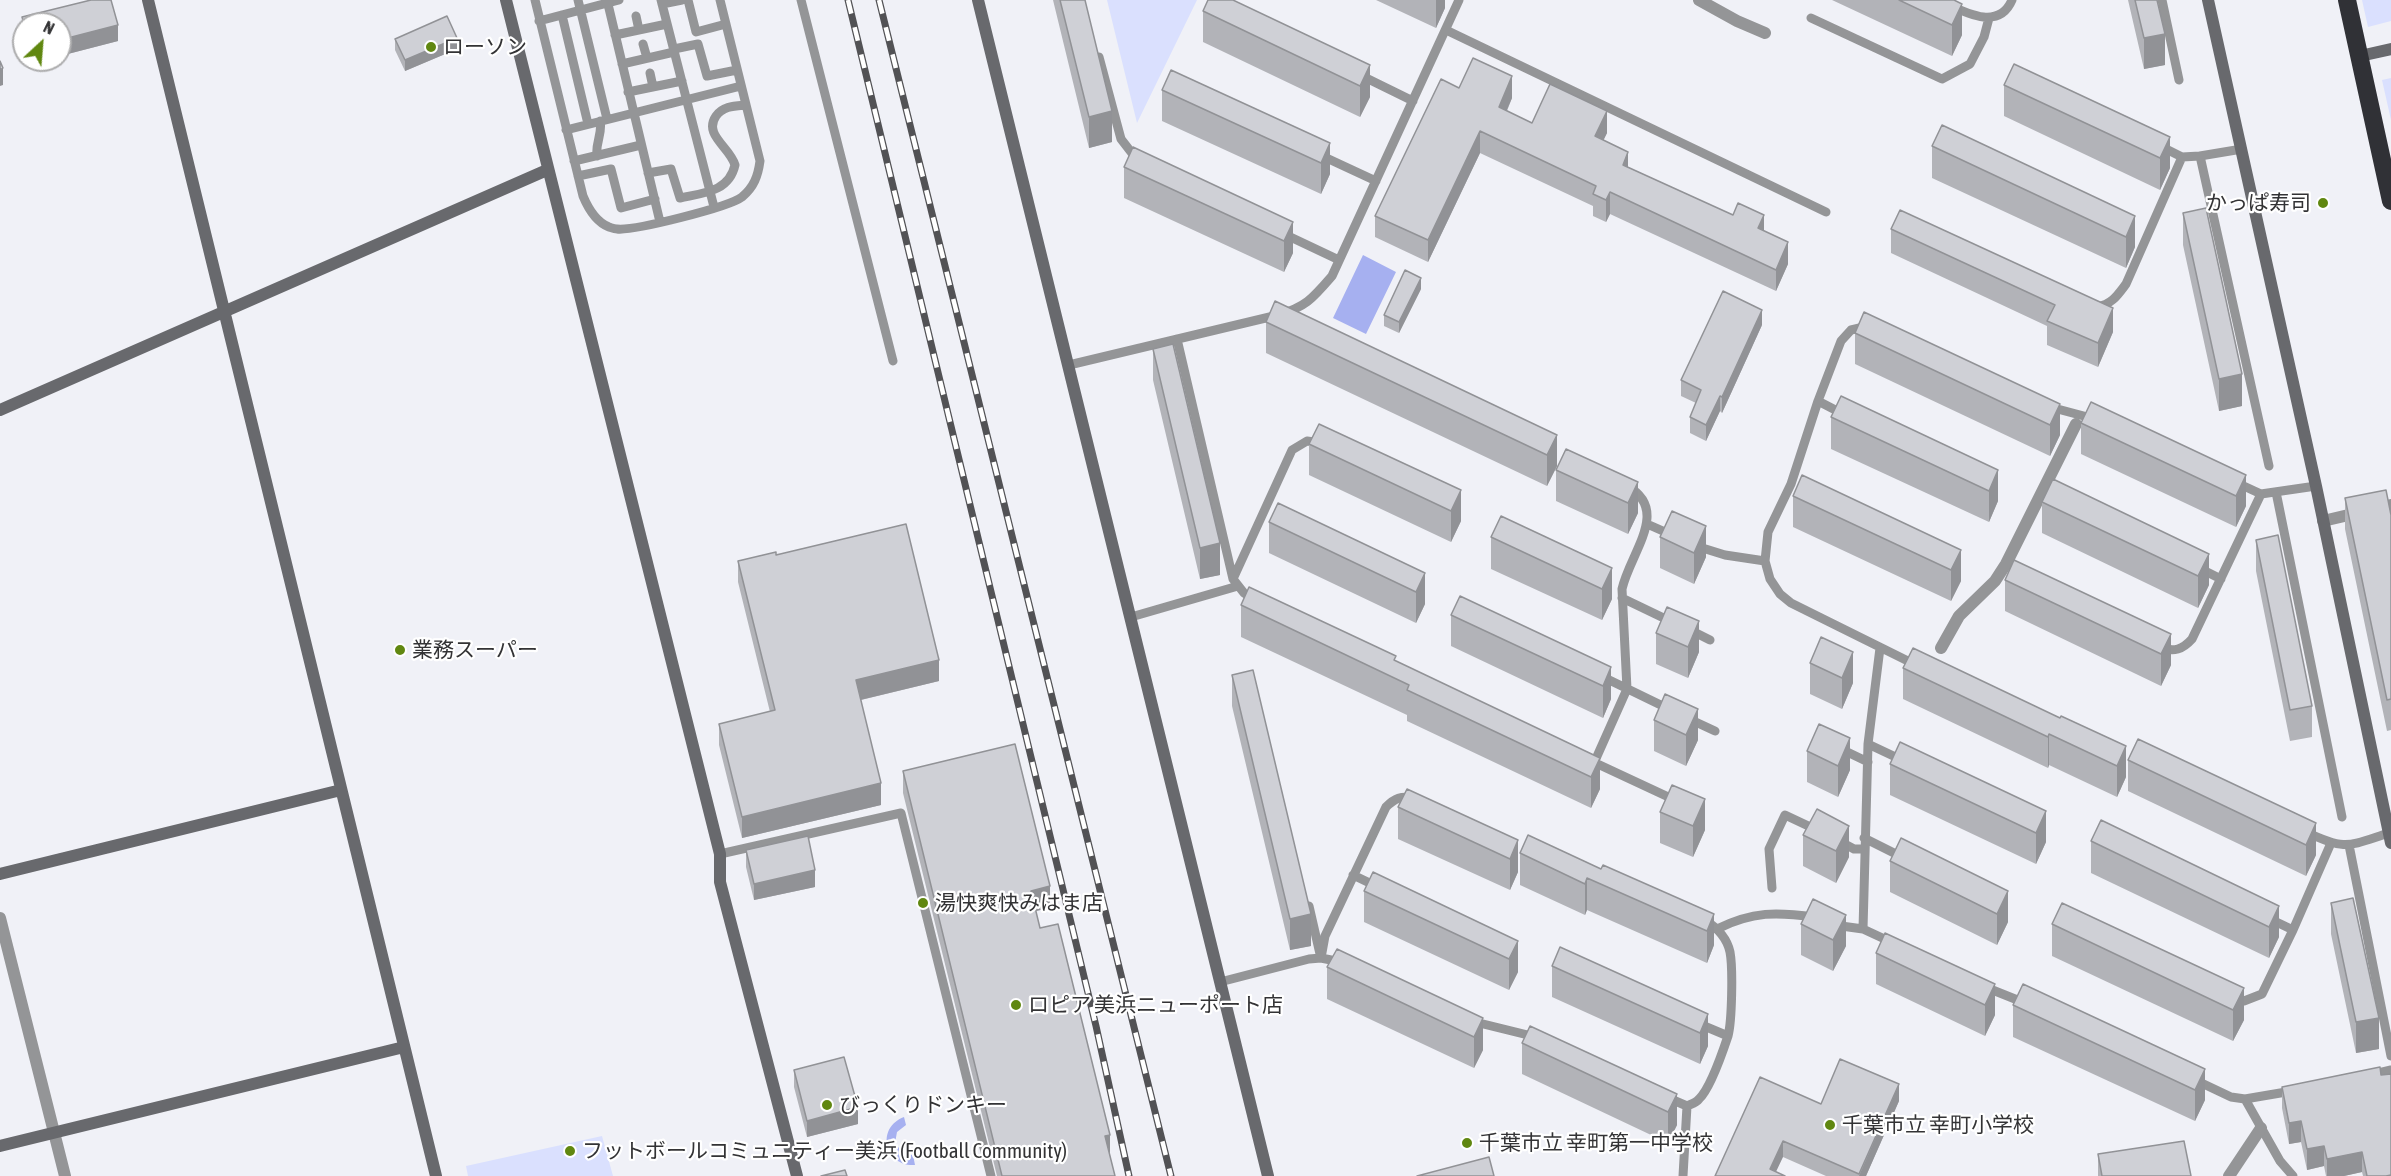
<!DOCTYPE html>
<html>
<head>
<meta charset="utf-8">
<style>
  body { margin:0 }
  #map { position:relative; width:2391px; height:1176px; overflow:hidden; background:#f0f1f7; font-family:"Asap Condensed",sans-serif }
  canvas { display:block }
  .north { position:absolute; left:12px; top:12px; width:60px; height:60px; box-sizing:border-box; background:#fff; border:2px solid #adadae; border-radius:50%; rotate:26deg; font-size:16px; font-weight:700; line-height:24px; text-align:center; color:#333335 }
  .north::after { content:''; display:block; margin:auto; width:21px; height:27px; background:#608710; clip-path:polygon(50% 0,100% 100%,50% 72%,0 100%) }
</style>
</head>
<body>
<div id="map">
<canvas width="2391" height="1176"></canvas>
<div class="north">N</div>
</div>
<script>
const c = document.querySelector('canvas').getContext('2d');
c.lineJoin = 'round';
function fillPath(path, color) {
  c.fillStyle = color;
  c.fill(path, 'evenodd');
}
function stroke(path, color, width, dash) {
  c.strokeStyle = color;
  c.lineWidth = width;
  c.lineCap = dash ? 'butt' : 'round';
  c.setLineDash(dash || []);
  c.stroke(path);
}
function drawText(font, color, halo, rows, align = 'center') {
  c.font = font + ' "Asap Condensed","Noto Sans JP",sans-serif';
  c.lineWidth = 4.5;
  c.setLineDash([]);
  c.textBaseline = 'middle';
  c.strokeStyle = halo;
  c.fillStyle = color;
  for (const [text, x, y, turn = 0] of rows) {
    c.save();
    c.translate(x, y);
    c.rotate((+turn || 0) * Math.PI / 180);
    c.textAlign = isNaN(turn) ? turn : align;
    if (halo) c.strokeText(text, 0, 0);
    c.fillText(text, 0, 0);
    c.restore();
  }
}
const green = new Path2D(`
  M1107,0h90l-60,123z
  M2362,0h29v21l-23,6z
  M2391,78v42l-9,-40z
  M602,1136l11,40h-145l-2,-10z`);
const water = new Path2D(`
  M1363,255l33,17 -30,62 -33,-16z
  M904,1117l2,8 -9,7 -2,11 9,11 9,1 2,10c-30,2 -40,-37 -11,-48z`);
const lane = new Path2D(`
  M535,0l48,196c5,12 13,26 26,31 3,1 5,2 8,2 17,2 112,-22 125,-32 12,-10 16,-21 18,-36l-40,-161
  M578,0l29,119
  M607,0l53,222
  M661,0l53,207
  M688,0l8,32 30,-8
  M801,0l92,361
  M1938,0c23,10 60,33 74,0
  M2162,0l17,80
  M662,4l20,-4
  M562,15l26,109
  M636,16l3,14
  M1811,18l131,61 28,-15 14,-27 5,-19
  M539,21l80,-21
  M1446,30l380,182
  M615,35l52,-11
  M643,44l4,14
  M674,49l24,-5 9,32 30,-6
  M1099,57l22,82 17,22
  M622,64l52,-12
  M650,73l3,14
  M1360,75l53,26
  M628,92l54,-11
  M566,130l175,-44
  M2160,146l22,11 18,-1 42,-7
  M1320,155l56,26
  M597,156c-2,-13 6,-23 3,-35
  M2200,156l69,310
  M574,161l67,-16
  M648,173l23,-4 9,29c23,-5 49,-6 55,-33 -5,-18 -32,-30 -19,-49 7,-10 18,-10 30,-11
  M578,176l33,-7 10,39 34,-9
  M1284,234l55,26
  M2097,307c15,-3 20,-11 29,-23l56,-127
  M1868,326l-17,4 -10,11 -23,60 -27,83 -23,48 -3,29 5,18 10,15 11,9 125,62
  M1177,339l56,240 11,14 11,7
  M1069,365l209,-50c28,-8 35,-17 54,-39l127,-276
  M1818,401l27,14
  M2050,407l45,12
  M2235,482l26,12 55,-8
  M2276,492l66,325
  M1647,524l25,11
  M1696,546l29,9 40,6
  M2199,568l22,11
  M1233,579l59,-129 15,-9 14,2
  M1622,598l50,24
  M1131,617l107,-31
  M1690,630l20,10
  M2160,647c14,6 23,2 32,-8l69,-145
  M1601,676l68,33
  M1687,718l28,13
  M1868,744l36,17
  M1841,749l27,13
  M1589,760l88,41
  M1594,763l33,-74 -5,-100c8,-36 49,-79 5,-103
  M2306,832c40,19 42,14 83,1
  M1864,838l38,19
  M1839,841l15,8h10
  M2349,845l42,211
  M720,854l181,-41 90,363
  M1353,875l25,12
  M1772,888l-3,-39 16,-34 34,16
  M1309,906l11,48
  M2268,918l25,12
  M1834,925l29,4 28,13
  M1717,929c36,-18 60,-17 98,-12
  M1863,929l5,-185 12,-96
  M1321,958l4,-22 61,-129c9,-9 15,-11 27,-9
  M1220,982l89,-23 12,-1 20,4
  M1985,987l40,16
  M2234,998l10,3 18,-7 31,-64 38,-87
  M1471,1021l65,16
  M1697,1023l31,13
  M2370,1075l21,-5
  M2193,1079l38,18 14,2 47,-8
  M1666,1097l21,9c4,-2 9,-3 12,-7 11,-10 24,-48 29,-63 4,-15 5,-68 2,-84 -3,-14 -14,-25 -25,-32
  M2245,1099l35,62 13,15
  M1683,1176l4,-70`);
const street = new Path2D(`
  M1699,0l38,21 28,12
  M2323,521l68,-16
  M1941,648l18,-32 36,-35 11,-17 70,-140
  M0,918l65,258
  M2229,1176l32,-48`);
const secondary = new Path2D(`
  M148,0l288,1176
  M506,0l214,854v28l77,294
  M978,0l290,1176
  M2208,0l108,486 75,357
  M2360,56l31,-7
  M0,410l547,-240
  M0,874l341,-84
  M0,1146l404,-99`);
const highway = new Path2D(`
  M2347,0l44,201`);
const rail = new Path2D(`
  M848,0l248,1026 33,150
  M879,0l292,1176`);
const wall = new Path2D(`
  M91,0h20l7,25v16l-58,15v-32h-36v17l-2,-8v-16z
  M1053,0h32l27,142 -23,6z
  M1376,0h69v8l-9,20z
  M1832,0h122l8,35 -10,21z
  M2128,0h29l8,65 -21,4z
  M1203,11l167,54v32l-10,20 -157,-75z
  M395,39l62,10 -52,22 -10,-21z
  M2004,85l166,52v31l-10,22 -156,-74z
  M1459,88l53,10 -5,13 25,12 75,10 -4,7 25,27 136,64 24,33 -12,27 -166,-77 -4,8 -13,-6v-10l-113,-53 -52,109 -53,-25v-21z
  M1162,90l168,53v31l-9,20 -159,-73z
  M1932,146l203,70v31l-9,21 -194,-90z
  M1124,167l169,55v31l-9,19 -160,-74z
  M2183,213l59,193 -23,5 -36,-166z
  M1891,229l222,103 -15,35 -51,-22v-19l-156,-73z
  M1421,289l-22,44 -15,-7v-11z
  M1266,322l291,113v31l-10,20 -281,-133z
  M1762,325l-40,88 -2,-2 -14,30 -16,-8v-16l6,-14 -15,-7v-16z
  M1855,333l205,71v31l-10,21 -195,-92z
  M1153,349l67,226 -20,4 -47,-199z
  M1831,417l167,53v31l-9,21 -158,-73z
  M2081,423l165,52v31l-10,21 -155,-73z
  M1309,444l152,46v31l-10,21 -142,-67z
  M1556,470l82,12v31l-10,21 -72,-33z
  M1793,496l168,54v31l-10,20 -158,-74z
  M2345,498l46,17v215l-4,1 -42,-202z
  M2042,502l167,52v31l-11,23 -156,-75z
  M1269,522l156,51v31l-9,19 -147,-70z
  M1491,537l121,31v31l-10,21 -111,-51z
  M1660,537l46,20 -12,27 -34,-16z
  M2256,540l56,166v31l-22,4 -34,-170z
  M776,555l163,126 -78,19 20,105 -139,33 -23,-93v-21l51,-12 -32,-130v-21z
  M2005,580l166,54v31l-10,21 -156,-75z
  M1241,605l155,56 204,97v31l-9,19 -184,-87v-6l-166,-78z
  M1451,615l160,52v32l-8,19 -152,-72z
  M1656,633l43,19 -11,26 -32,-14z
  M1810,663l43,20 -11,26 -32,-15z
  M1903,668l157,50 66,28v31l-9,20 -68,-32 -1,3 -145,-69z
  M1232,675l79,271 -21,4 -58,-244z
  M1654,720l44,20 -12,26 -32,-15z
  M1807,751l43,19 -12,27 -31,-15z
  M2128,760l188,63v32l-10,21 -178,-85z
  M1890,764l156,47v31l-10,22 -146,-69z
  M903,771l147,137 -14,3 4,17 70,228 5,20h-118l-94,-383z
  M1398,807l120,33v32l-8,18 -112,-51z
  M1660,812l45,18 -12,27 -33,-14z
  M1803,835l46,22 -13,26 -33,-17z
  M1901,838l107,84 -11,23 -107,-53v-31z
  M2091,841l188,65v31l-10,21 -178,-85z
  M746,850l69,37 -61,13 -8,-33z
  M1520,853l81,16 113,45v31l-7,18 -120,-53 -2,5 -65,-30z
  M1364,891l154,50v31l-9,18 -145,-68z
  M2331,903l48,146 -23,4 -25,-119z
  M1801,924l45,22 -13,25 -32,-16z
  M2052,924l192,64v32l-11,21 -181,-85z
  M1876,953l119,31v31l-10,21 -109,-52z
  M1552,966l156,48v32l-8,18 -148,-67z
  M1327,967l156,51v32l-9,18 -147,-69z
  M2013,1005l192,64v31l-10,21 -182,-84z
  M1522,1043l155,51v31l-9,18 -146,-69z
  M794,1070l64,54 -51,13 -13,-50z
  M2391,1074v102h-28l-1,-4 -18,4h-18l-2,-10 -17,4 -6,-28 -12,2 -7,-36v-21z
  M1899,1101l-33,75h-40l-43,-19 -68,19 106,-72z
  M2098,1154l93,22h-93z`);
const shadedWall = new Path2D(`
  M1436,0h9v8l-9,20z
  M1962,4v31l-10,21v-31z
  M118,25v16l-58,15v-16z
  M2165,34v31l-21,4v-31z
  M457,38v11l-52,22v-11z
  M30,60h15l-15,4z
  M1370,65v32l-10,20v-31z
  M3,68v17l-3,1v-16z
  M1512,76v22l-13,30v-21z
  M1112,111v31l-23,6v-31z
  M1607,111v22l-12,25v-22z
  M1480,131v22l-52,109v-22z
  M2170,137v31l-10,22v-32z
  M1330,143v31l-9,20v-31z
  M1628,152v21l-5,-8z
  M1610,192v22l-4,8v-22z
  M1764,215v22l-6,-9z
  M2135,216v31l-9,21v-31z
  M1293,222v31l-9,19v-31z
  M1788,242v22l-12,27v-21z
  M1421,278v11l-22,44v-11z
  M2113,308v24l-15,35v-24z
  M1762,310v15l-40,88v-16z
  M2242,374v32l-23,5v-32z
  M1720,396v15l-14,30v-16z
  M2060,404v31l-10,21v-31z
  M1557,435v31l-10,20v-31z
  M1998,470v31l-9,21v-31z
  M2246,475v31l-10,21v-31z
  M1638,482v31l-10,21v-31z
  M1461,490v31l-10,21v-31z
  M1706,526v31l-12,27v-31z
  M1220,543v32l-20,4v-31z
  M1961,550v31l-10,20v-31z
  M2209,554v31l-11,23v-32z
  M1612,568v31l-10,21v-31z
  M1425,573v31l-9,19v-31z
  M1699,621v31l-11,26v-31z
  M2171,634v31l-10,21v-32z
  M1853,652v31l-11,26v-31z
  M939,660v21l-83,20v-21z
  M1611,667v32l-8,19v-32z
  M1698,709v31l-12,26v-31z
  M2049,734v31l-1,3v-31z
  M1850,738v32l-12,27v-31z
  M2126,746v31l-9,20v-31z
  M1600,758v31l-9,19v-31z
  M881,783v22l-139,33v-21z
  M1705,799v31l-12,27v-31z
  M2046,811v31l-10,22v-31z
  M2316,823v32l-10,21v-31z
  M1849,826v31l-13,26v-32z
  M1518,840v32l-8,18v-31z
  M815,870v17l-61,13v-16z
  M1587,878v32l-2,5v-31z
  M1050,886v22l-19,4v-21z
  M2008,891v31l-11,23v-31z
  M2279,906v31l-10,21v-31z
  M1311,914v32l-21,4v-31z
  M1714,914v31l-7,18v-32z
  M1846,915v31l-13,25v-31z
  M1518,941v31l-9,18v-31z
  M1995,984v31l-10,21v-31z
  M2244,988v32l-11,21v-31z
  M1708,1014v32l-8,18v-31z
  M1483,1018v32l-9,18v-31z
  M2379,1018v31l-23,4v-31z
  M2205,1069v31l-10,21v-31z
  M1899,1084v17l-33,75h-7z
  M1677,1094v31l-9,18v-31z
  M858,1107v17l-51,13v-16z
  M2301,1121v21l-12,2v-21z
  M1110,1135v21l-5,-20z
  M1783,1141v16l-9,19 -4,-7z
  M2324,1146v20l-17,4v-21z
  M2362,1152v20l-18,4h-17v-17z`);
const building = new Path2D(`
  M91,0h20l7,25 -58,15v-16h-36l-2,-7z
  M1060,0h25l27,111 -23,6z
  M1208,0h25l137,65 -10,21 -157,-75z
  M1899,0h55l8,4 -10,21z
  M2135,0h22l8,34 -21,4z
  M447,16l10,22 -52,22 -10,-21z
  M1473,58l39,18 -13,31 33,16 18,-39 57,27 -12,25 33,16 -5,13 110,50 5,-12 26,12 -6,13 30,14 -12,28 -166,-78 -4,8 -13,-6 3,-8 -116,-55 -52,109 -53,-24 66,-137 18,9z
  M0,61l3,7 -3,2z
  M2014,64l156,73 -10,21 -156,-73z
  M1171,70l159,73 -9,20 -159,-73z
  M1942,125l193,91 -9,21 -194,-91z
  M1133,147l160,75 -9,19 -160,-74z
  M2206,208l36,166 -23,5 -36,-166z
  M1900,210l213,98 -15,35 -51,-22 8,-16 -164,-76z
  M1405,270l16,8 -22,44 -15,-7z
  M1723,291l39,19 -40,87 -2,-1 -14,29 -16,-8 11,-27 -20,-10z
  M1275,301l282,134 -10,20 -281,-133z
  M1864,312l196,92 -10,21 -195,-92z
  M1173,344l47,199 -20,5 -47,-199z
  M1841,396l157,74 -9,21 -158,-74z
  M2091,402l155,73 -10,21 -155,-73z
  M1319,424l142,66 -10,21 -142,-67z
  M1566,449l72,33 -10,21 -72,-33z
  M1802,475l159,75 -10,20 -158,-74z
  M2053,479l156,75 -11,22 -156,-74z
  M2386,490l5,25v184l-4,1 -42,-202z
  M1278,503l147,70 -9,19 -147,-70z
  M1672,511l34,15 -12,27 -34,-16z
  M1501,516l111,52 -10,21 -111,-52z
  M906,524l33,136 -83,20 25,103 -139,34 -23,-93 56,-14 -37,-149 38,-9v3z
  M2278,535l34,171 -22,4 -34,-170z
  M2014,560l157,74 -10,20 -156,-74z
  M1249,587l147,69 -2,4 206,98 -9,19 -184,-87 2,-5 -168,-80z
  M1460,596l151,71 -8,19 -152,-71z
  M1667,607l32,14 -11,26 -32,-14z
  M1821,637l32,15 -11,26 -32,-15z
  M1913,648l147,70 1,-2 65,30 -9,20 -68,-32 -1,3 -145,-69z
  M1253,670l58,244 -21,5 -58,-244z
  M1665,694l33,15 -12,26 -32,-15z
  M1819,724l31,14 -12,28 -31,-15z
  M2138,739l178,84 -10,22 -178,-85z
  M1900,742l146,69 -10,22 -146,-69z
  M1015,744l35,142 -19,5 9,37 18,-4 52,211 -5,1 10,40h-113l-99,-405z
  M1672,785l33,14 -12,27 -33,-14z
  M1407,789l111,51 -8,19 -112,-52z
  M1817,809l32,17 -13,25 -33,-16z
  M2101,820l178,86 -10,21 -178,-86z
  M1528,835l73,34 2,-4 111,49 -7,17 -120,-53 -2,6 -65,-31z
  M808,836l7,34 -61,14 -8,-34z
  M1901,838l107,53 -11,23 -107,-53z
  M1373,872l145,69 -9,18 -145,-68z
  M2353,898l26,120 -23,4 -25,-119z
  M1813,899l33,16 -13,25 -32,-16z
  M2062,903l182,85 -11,22 -181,-86z
  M1885,933l110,51 -10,21 -109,-52z
  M1560,947l148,67 -8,19 -148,-67z
  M1337,949l146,69 -9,19 -147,-70z
  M2023,984l182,85 -10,21 -182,-85z
  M1530,1026l147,68 -9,18 -146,-69z
  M844,1057l14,50 -51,14 -13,-51z
  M1840,1059l59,25 -40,90 -76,-33 -13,28 15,7h-70l45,-99 61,27z
  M2380,1067l1,8 10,-1v101l-5,1h-19l-5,-24 -35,7 -3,-13 -17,3 -6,-28 -12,2 -7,-36z
  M2184,1141l7,35h-89l-4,-22z
  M1489,1157l5,19h-77z
  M845,1170l2,6h-26z`);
const markers = [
  [431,47,6,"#608710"],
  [2323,203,6,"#608710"],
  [400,650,6,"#608710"],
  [923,903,6,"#608710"],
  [1016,1005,6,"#608710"],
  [827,1105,6,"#608710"],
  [1830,1125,6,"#608710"],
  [1467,1143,6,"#608710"],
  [570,1151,6,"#608710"]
];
const poiNames = [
  ["ローソン",443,47],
  ["かっぱ寿司",2311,203,"right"],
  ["業務スーパー",412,650],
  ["湯快爽快みはま店",935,903],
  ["ロピア 美浜ニューポート店",1028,1005],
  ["びっくりドンキー",839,1105],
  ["千葉市立 幸町小学校",1842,1125],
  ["千葉市立 幸町第一中学校",1479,1143],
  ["フットボールコミュニティー美浜 (Football Community)",582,1151]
];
fillPath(green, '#dae0fe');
fillPath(water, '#a6b0f0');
stroke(lane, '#949597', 9);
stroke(street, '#949597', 12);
stroke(secondary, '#68696d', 12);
stroke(highway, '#303136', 18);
stroke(rail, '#525255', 7);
stroke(rail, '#fff', 4.5, [14]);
fillPath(wall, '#b2b3b8');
fillPath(shadedWall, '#919296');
fillPath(building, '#cfd0d6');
stroke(building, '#919296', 1.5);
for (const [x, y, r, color] of markers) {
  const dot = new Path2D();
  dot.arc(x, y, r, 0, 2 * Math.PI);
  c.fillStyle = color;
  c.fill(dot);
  stroke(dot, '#fff', 2);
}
drawText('21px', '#333335', '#fff', poiNames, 'left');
</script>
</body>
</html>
